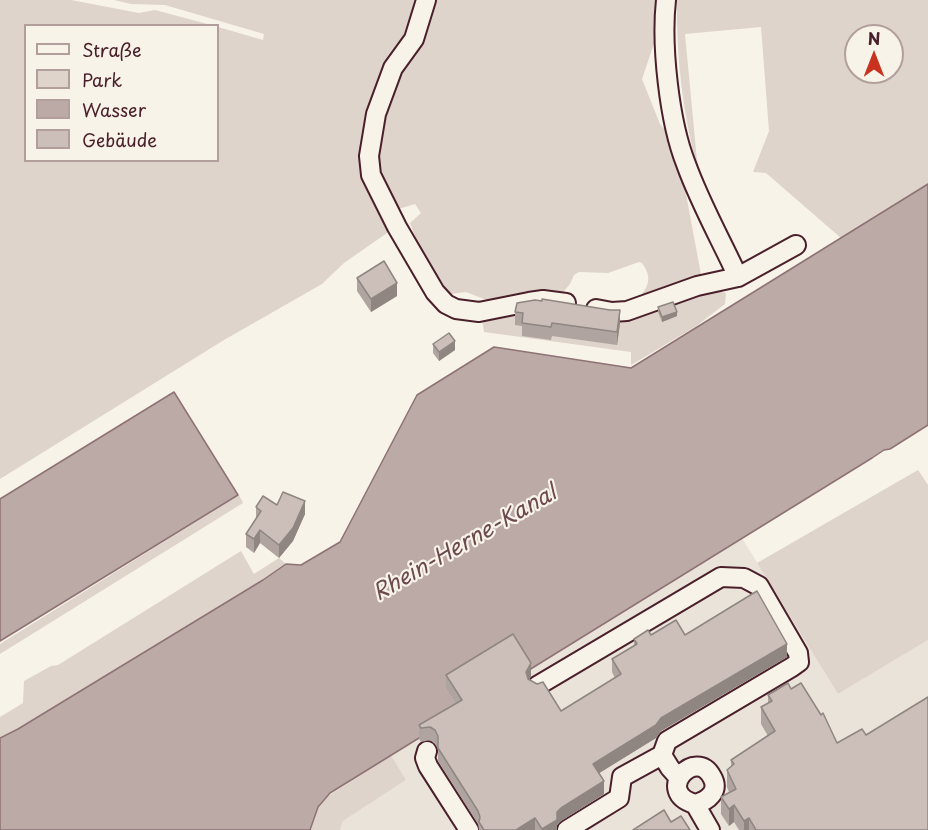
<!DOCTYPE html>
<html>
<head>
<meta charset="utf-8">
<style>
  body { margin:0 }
  #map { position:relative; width:928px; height:830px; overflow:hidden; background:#f7f3e8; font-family:"Playpen Sans",sans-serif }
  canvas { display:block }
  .legend { position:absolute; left:24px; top:24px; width:195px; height:138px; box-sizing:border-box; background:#f7f3e8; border:2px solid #b29e9c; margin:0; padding:8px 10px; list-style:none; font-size:18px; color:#4a1f2b }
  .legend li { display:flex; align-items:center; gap:12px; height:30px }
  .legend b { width:30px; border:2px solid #b29e9c }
  .north { position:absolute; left:844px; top:24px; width:60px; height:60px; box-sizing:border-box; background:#f7f3e8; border:2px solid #b29e9c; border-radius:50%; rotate:0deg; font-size:16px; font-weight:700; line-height:24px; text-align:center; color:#4a1f2b }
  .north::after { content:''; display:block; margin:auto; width:21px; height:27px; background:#c8321e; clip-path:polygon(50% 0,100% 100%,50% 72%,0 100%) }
</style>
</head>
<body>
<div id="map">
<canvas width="928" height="830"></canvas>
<ul class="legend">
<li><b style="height:8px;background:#f7f3e8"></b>Straße</li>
<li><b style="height:16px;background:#ded4cc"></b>Park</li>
<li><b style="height:16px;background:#bcaaa7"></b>Wasser</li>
<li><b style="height:16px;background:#ccbfb9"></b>Gebäude</li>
</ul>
<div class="north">N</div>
</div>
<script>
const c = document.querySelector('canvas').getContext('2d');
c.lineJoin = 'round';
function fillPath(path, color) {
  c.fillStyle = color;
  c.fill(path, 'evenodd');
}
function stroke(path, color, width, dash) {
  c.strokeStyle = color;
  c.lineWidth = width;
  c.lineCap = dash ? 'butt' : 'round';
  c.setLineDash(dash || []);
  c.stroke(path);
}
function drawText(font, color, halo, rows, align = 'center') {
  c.font = font + ' "Playpen Sans",sans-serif';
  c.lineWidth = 4.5;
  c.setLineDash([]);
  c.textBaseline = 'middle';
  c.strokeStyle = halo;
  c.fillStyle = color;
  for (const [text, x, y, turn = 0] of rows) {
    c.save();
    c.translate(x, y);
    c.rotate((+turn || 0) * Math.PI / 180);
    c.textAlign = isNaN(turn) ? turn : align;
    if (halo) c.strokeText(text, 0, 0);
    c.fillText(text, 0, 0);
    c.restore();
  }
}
const built = new Path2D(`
  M742,538l96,156 90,-54v190h-588l3,-9 63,-41 -15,-25z`);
const green = new Path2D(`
  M0,0h71l68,13 16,-3 56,15 -185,1v134h192v-133l45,13 1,-6 -99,-29 -34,-1 -17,-4h546l-2,32 -16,47 18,45 12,14 9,29 21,113 -66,21c11,-12 18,-22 6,-38l-3,-1 -31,11 -29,-1 -5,3 -4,9 -10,12 -63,8 -31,-12 -16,2 -29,-42 -11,-29 11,-10 -6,-9 -20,6 -8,23 -43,30 -22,21 -98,56 -224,139z
  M677,0h251v184l-87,54 -75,-65 -13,-1 16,-41 -8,-104 -76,7 13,137c-15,-56 -22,-113 -21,-171zM856,36h36v36h-36z
  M713,290l13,3 -1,11 -30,23 -64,38v-13l-147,-20 -2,-12 69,-12 74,10z
  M918,470l10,15v155l-90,54 -81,-131z
  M239,495l4,8 -243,151v-10z
  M241,551l13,23 25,-16 7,6 -23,16 -245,149 -18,9v-21l23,-14 1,-22 27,-15 7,-1z
  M391,755l15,25 -63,41 -3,9h-30l8,-23 7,-9z`);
const water = new Path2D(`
  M928,184v241l-38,24 -6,1 -12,8 -542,335 -12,14 -8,23h-310v-92l18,-9 245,-149 23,-16 15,1 39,-23 77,-147 77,-48 137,21z
  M174,392l64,103 -238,146v-142z`);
const minor = new Path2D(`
  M426,0l-12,39 -21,29 -17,46 -7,42 2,19 26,52 38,65 11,12 10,5 23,3 50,-10 14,-2 23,3
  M666,0c-5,45 3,121 20,164 14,39 35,76 52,113
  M596,309l16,3 15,-1 70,-25 41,-9 58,-32
  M537,686l184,-109 23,1 15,8 39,67 1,9 -7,5 -125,74 -5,14 8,13 9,10
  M427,751l-2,7 3,8 41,64
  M695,804c13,-3 25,-13 17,-27 -16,-31 -59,15 -17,27l15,26
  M567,830l52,-32 3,-21 40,-22`);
const wall = new Path2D(`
  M357,278l40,18 -26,16 -14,-21z
  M658,307l19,9 -15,6 -4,-10z
  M515,312l105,11 -3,22 -65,-9 -1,4 -29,-4v-10l-7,-1z
  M433,344l22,6 -16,11 -6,-8z
  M256,507l49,7 -12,27 -14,17 -19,-15 -6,10 -8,-6v-13l10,-16z
  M651,635h34l102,22 -126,74 -5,7 -57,35 5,21 -43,27 -4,4v5h-78l-1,-6 -40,-63v-12l-3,-5 -5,-4 -9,2 -2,-3v-14l37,-22 -10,-15v-13l85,1 -2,4 32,31 54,-33 -3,-6v-13l22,-13v-7z
  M791,689l46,54 91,87h-189l-5,-8 -5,4 -8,-12v-17l8,-5 -2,-5v-17l4,-4v-6l37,-24 -7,-12v-17l7,-4v-8z`);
const shadedWall = new Path2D(`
  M397,283v13l-26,16v-13z
  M620,310v13l-3,22v-13z
  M677,312v4l-15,6v-5z
  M455,341v9l-16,11v-9z
  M305,501v13l-12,27 -14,17v-13z
  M260,530v13l-6,10v-14z
  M787,644v13l-126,74 -5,7 -63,39v-13l68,-46z
  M531,663v13l-5,10v-14z
  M604,781v13l-43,27 -4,4v5h-15l19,-22z
  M734,805v17l-5,4v-17z
  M535,818v12h-19z
  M749,818v12h-5v-9z`);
const building = new Path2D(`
  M384,261l13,22 -26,16 -14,-21z
  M542,299l68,11h10l-3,22 -65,-9 -1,4 -29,-4 1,-10 -8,-1 2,-9 18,-3 7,1z
  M673,302l4,10 -15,5 -4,-10z
  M449,333l6,8 -16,11 -6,-8z
  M283,492l22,9 -12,27 -14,17 -19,-15 -6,9 -8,-5 15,-23 -5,-4 7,-11 14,9z
  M757,591l30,53 -126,74 -5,7 -63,39 11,17 -43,27 -4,4v8l-15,9 -7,-11 -19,12h-32l-5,-8 1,-5 -2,-6 -40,-63v-12l-3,-6 -5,-3 -9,1 -2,-3 43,-25 -16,-25 67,-41 18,29 -5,9 2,7 9,5 6,-2 18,29 60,-37 -9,-15 25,-15 -3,-5 14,-9 3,5 25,-15 9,15z
  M788,683l3,6 10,-6 20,32 2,-2 14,30 25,-14 4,6 62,-38v133h-172l-7,-12 -5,3 -10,-16 -5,4 -8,-12 15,-8 -9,-19 7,-6 -3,-4 44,-29 -14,-24 11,-6 -4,-6z
  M664,810l7,12 10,-6 9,14h-57z`);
const waterNames = [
  ["Rhein-Herne-Kanal",465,544,-30]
];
fillPath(built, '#eae3da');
fillPath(green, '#ded4cc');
fillPath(water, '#bcaaa7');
stroke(water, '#8e7275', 1.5);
stroke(minor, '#4a1f2b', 22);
stroke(minor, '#f7f3e8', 18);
fillPath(wall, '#afa49f');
fillPath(shadedWall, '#8f8682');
fillPath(building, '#ccbfb9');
stroke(building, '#8f8682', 1.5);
drawText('italic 22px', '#6c4950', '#f7f3e8', waterNames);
</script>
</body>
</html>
